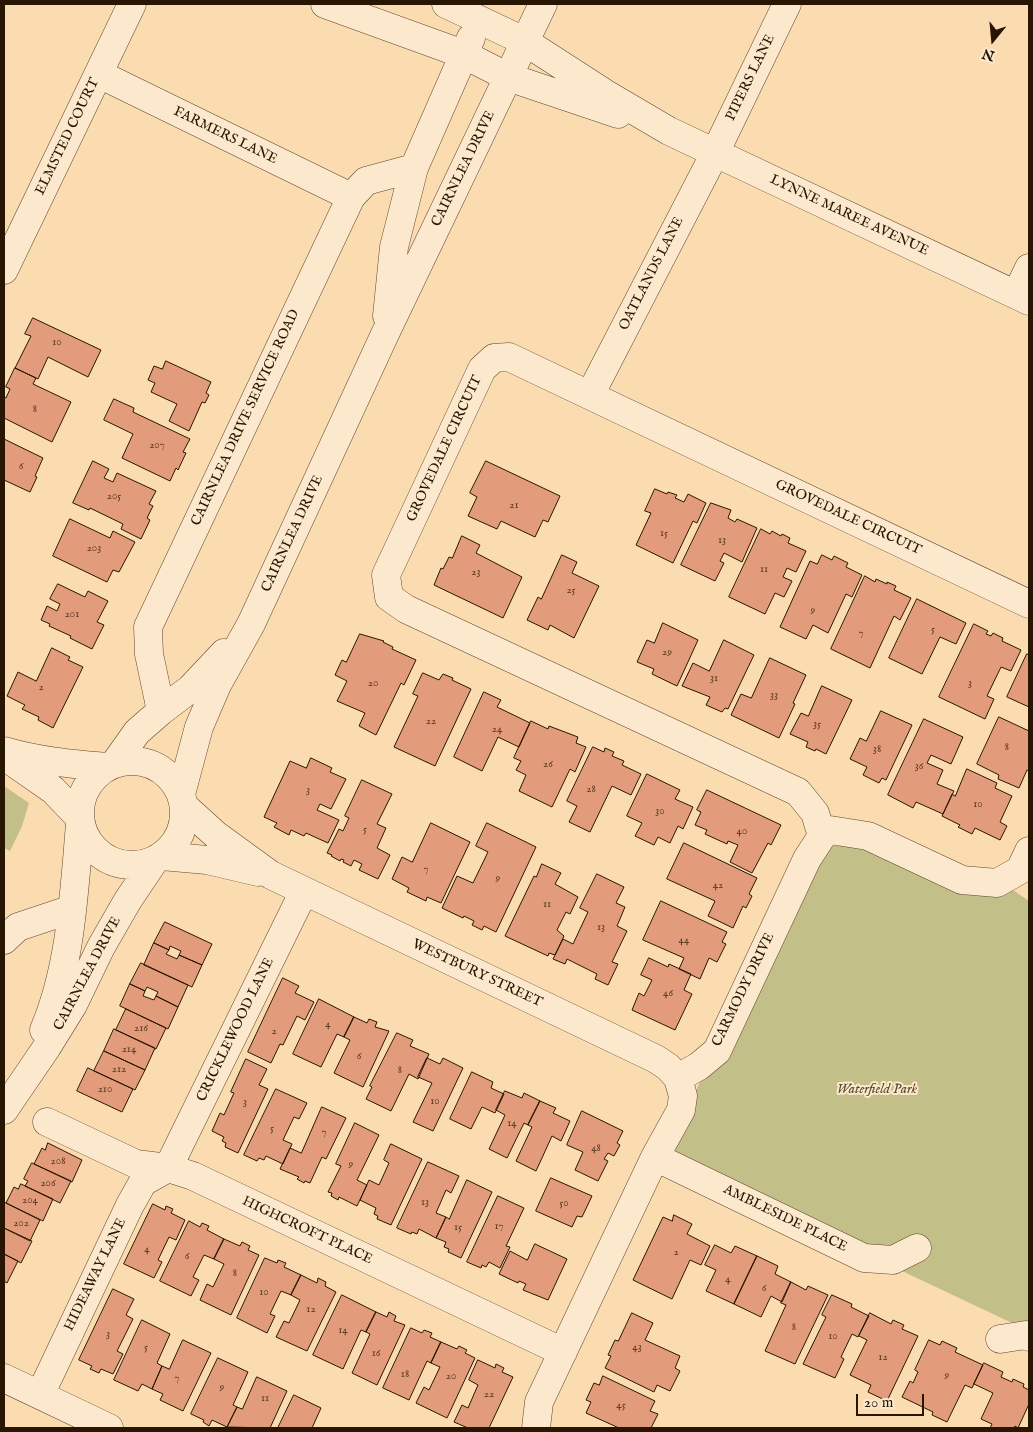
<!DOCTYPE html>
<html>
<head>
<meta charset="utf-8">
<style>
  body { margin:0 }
  #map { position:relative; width:1033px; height:1432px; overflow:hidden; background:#fbdbb0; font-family:"IM FELL English",serif }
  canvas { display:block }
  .frame { position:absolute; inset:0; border:5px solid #291602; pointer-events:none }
  .north { position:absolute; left:968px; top:15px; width:50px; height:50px; -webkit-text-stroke:4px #fce8cc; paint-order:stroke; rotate:197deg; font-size:14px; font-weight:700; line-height:20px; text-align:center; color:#291602 }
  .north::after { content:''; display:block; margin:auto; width:18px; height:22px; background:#291602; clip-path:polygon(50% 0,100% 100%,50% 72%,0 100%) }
  .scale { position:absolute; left:856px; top:1394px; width:68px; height:22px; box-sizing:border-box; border:2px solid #291602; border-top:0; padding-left:6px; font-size:15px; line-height:18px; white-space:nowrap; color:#291602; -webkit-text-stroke:4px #fce8cc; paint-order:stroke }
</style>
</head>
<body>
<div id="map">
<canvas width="1033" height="1432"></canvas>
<div class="frame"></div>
<div class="north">N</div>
<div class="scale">20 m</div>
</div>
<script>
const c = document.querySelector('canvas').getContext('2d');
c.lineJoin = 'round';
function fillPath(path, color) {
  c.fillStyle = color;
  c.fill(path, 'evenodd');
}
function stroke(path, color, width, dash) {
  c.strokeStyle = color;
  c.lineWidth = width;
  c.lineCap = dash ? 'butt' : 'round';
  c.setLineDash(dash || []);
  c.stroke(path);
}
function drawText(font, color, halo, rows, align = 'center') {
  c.font = font + ' "IM FELL English",serif';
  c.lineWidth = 4;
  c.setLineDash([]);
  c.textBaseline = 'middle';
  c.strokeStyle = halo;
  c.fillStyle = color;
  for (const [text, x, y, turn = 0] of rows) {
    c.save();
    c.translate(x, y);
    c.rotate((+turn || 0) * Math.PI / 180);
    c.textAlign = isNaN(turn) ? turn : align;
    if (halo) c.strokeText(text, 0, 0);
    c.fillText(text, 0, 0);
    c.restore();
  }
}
const green = new Path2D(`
  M4,786l25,17 -7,23 -12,25 -6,-3z
  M830,846h31l149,42 19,13v430l-364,-172 35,-77 22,-19 98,-209z`);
const building = new Path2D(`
  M33,318l68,32 -13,27 -40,-20 -10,22 -23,-11 16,-32 -6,-2z
  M166,361l45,21 -5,11 3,2 -4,8 -3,-1 -13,29 -20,-10 8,-17 -26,-12 4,-9 -7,-3 6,-14 8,3z
  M15,368l21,10 -3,6 38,18 -19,40 -48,-24v-21l2,1 4,-9 -4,-2z
  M114,399l20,9 -1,4 57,27 -7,13 3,1 -8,17 -2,-2 -6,13 -48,-23 11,-24 -29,-14z
  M4,439l39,19 -8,18 2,1 -7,15 -26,-12z
  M93,461l16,8 -5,9 9,4 4,-9 39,18 -7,13 4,2 -6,12 3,2 -9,19 -20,-10 2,-5 -33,-16 -1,2 -16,-7z
  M486,461l74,35 -12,26 -5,-2 -8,17 -34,-16 -4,8 -29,-13 9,-19 -7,-4z
  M655,489l12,5 1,-2 9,3 -2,3 9,4 4,-8 18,9 -9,20 -4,-2 -20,42 -37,-18 15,-32 -6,-2z
  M711,503l20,7 -3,8 7,4 2,-3 20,9 -15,34 -18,-9 -4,8 4,2 -9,18 -34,-16z
  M70,519l40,19 3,-7 22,11 -16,30 -6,-2 -6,12 -54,-26z
  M761,529l9,5 2,-3 9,5 1,-2 8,4 -2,5 18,8 -10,21 -9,-4 -4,9 9,4 -8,16 -9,-4 -10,21 -36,-17z
  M462,536l18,9 -4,8 46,24 -19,41 -69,-33 7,-17 2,1 6,-12 3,1z
  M562,555l15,7 -5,11 27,13 -25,52 -24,-13 -2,5 -21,-10 11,-23 3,2z
  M822,555l10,5 2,-4 14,7 -2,4 16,8 -10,22 -6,-3 -18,39 -15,-8 -7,14 -26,-12 30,-66 7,3z
  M865,576l10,6 1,-3 11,5v-2l9,4 -2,4 17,8 -11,22 -6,-4 -24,52 -39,-19z
  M58,584l27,13 3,-6 20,10 -11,21 7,3 -12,24 -22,-11 1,-2 -22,-10 1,-2 -9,-4 6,-14 10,5 3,-7 -10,-5z
  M917,599l49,24 -10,21 -16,-7 -18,37 -33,-16z
  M663,623l35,17 -21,46 -25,-12 2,-5 -17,-7 10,-22 7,3z
  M974,624l14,7 -2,3 5,2 2,-3 10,5 -1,3 19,9 -10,21 -10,-4 -14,29 7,3 -9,20 -46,-22z
  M360,634l24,7 -1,1 10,5 -1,2 24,11 -12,25 -3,-2 -25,52 -17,-9 6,-13 -28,-12 10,-20 -12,-6 7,-15 4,2z
  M724,640l30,15 -26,54 -3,-1 -3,4 -16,-7 4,-8 -28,-11 11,-23 16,8z
  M52,648l18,9 -2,3 15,7 -30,61 -15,-8 1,-3 -17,-8 3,-4 -18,-9 11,-24 18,9z
  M1027,654l2,1v52l-22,-10z
  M770,658l36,17 -13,28 2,1 -16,34 -48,-23 10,-21 10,4z
  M423,673l16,7 4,-6 10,4 -1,2 19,9 -36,77 -41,-19 24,-51 -5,-2z
  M822,686l30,14 -26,54 -10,-5 -1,2 -9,-4 2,-5 -18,-8 11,-21 7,3z
  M484,692l17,8 -4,7 33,16 -11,24 -21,-10 -16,34 -28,-14z
  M881,711l31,14 -26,55 -4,-2 -3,5 -16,-8 4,-8 -17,-8 10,-21 6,3z
  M999,717l30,14v40l-2,-1 -8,18 -21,-9 1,-4 -22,-11z
  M924,719l39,18 -12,27 -20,-9 -4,8 16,7 -6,14 17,7 -11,23 -27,-12 -3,6 -25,-13z
  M531,721l17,8 1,-3 29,11 -2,6 10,4 -11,25 -5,-3 -18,38 -33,-16 7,-16 -10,-5 5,-9 -7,-3z
  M593,747l11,5 1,-4 9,4 -2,4 12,5 -2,4 19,9 -10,21 -19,-9 -22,46 -21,-10 8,-16 -10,-5z
  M311,758l21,10 -2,4 16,7 -15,30 -11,-5 -3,6 22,10 -11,23 -22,-10 -2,3 -13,-6 -2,5 -15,-8 3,-4 -13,-6 26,-56 16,7z
  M967,769l30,14 -2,5 17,8 -12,26 7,4 -7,14 -25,-12 -3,6 -14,-7 2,-2 -18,-9 10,-22 3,2z
  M647,774l33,16 -5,9 18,8 -10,22 -5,-3 -8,17 -12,-6 -4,8 -19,-9 7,-13 -15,-7z
  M362,780l30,14 -15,30 9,4 -9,20 13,7 -12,24 -19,-9 3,-6 -8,-4 -3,6 -8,-4 1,-2 -3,-1 -1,2 -9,-5 1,-1 -5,-2 12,-24 4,2 6,-13 -4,-2z
  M707,790l74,35 -10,20 -3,-2 -16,30 -22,-11 8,-17 -10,-4 -1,3 -22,-10 2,-4 -12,-5 6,-13 -4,-2z
  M431,823l39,19 -29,61 -14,-6 -1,4 -19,-9 2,-4 -17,-9 10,-22 10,5z
  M487,823l49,24 -40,85 -12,-6 -2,4 -10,-5 2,-4 -10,-5 -1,2 -21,-10 15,-32 16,7 15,-31 -12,-6z
  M684,843l73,35 -8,16 3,2 -6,12 -3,-2 -10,22 -25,-12 7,-15 -48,-22z
  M542,864l19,9 -6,11 23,13 -8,17 -4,-2 -9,18 7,6 -9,19 -6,-2 -1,3 -43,-20 29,-60 2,1z
  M597,874l27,13 -8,16 9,4 -8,19 10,5 -15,31 6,2 -10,21 -13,-6 2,-5 -30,-15 -2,5 -12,-5 10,-20 10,5 15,-32 -8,-4z
  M661,901l66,31 -5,10 4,2 -9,18 -8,-4 -9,21 -21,-10 5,-11 -41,-18z
  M165,922l47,22 -10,21 -23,-10 2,-4 -11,-5 -1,4 -15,-7z
  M154,943l15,7 -3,4 11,5 2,-4 23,10 -10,22 -48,-22z
  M649,958l19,9 1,-3 22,10 -7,16 8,4 -17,36 -43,-20 7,-17 5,3 8,-16 -11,-5z
  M141,963l47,22 -10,22 -22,-11 2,-4 -11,-5 -2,4 -15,-7z
  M283,978l16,8 -4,7 19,9 -9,18 -8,-4 -14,29 -3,-1 -9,19 -23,-11z
  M130,984l15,7 -2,5 11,4 2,-4 22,11 -10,22 -48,-23z
  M319,999l35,18 -10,20 -7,-3 -16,33 -28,-13z
  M126,1009l40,19 -10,21 -40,-19z
  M354,1017l13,6 2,-4 8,3 -2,5 14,4 -26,56 -29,-14 16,-33 -6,-3z
  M114,1029l41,19 -10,22 -41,-19z
  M397,1033l16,7 -3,6 19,8 -11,25 -9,-5 -18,37 -25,-12 6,-12 -2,-1z
  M104,1051l41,19 -10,20 -41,-19z
  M427,1058l13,6 3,-6 20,10 -30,63 -20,-9 19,-39 -14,-6z
  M246,1059l21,10 -8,16 9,4 -30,64 -13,-6 1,-4 -4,-2 2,-4 -12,-6 8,-18 4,2 10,-22 -3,-1z
  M88,1068l45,21 -11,23 -45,-21z
  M472,1072l21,10 -2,6 13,6 -9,19 -13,-6 -11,22 -21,-10z
  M276,1089l31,14 -8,16 -5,-2 -11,23 9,4 -9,20 -17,-8 -2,4 -5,-2 -2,3 -13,-6z
  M505,1091l17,7 2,-5 16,8 -12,24 -4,-2 -17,35 -18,-9 16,-34 -9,-5z
  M540,1101l16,7 -3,5 17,8 -9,20 -9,-5 -16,35 -20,-10 16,-34 -4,-2z
  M322,1107l24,11 -20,41 -4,-2 -12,26 -5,-2 -1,2 -7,-4 2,-2 -19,-8 10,-21 11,5z
  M582,1111l41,20 -6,12 3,2 -6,11 -6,-3 -4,6 4,2 -10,20 -23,-11 8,-18 -16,-7z
  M355,1123l24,12 -22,45 10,5 -10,21 -18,-9 -1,3 -7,-4 1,-3 -4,-1 13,-26 -5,-2z
  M48,1143l34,17 -10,22 -38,-18 8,-16 3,2z
  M391,1144l31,15 -31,66 -14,-6 1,-3 -4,-2 2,-6 -16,-8 9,-20 10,5 10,-22 -5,-3z
  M428,1162l31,14 -8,17 -5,-3 -10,23 10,4 -10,21 -17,-9 -2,5 -5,-2 -1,2 -14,-6z
  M32,1163l39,18 -11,22 -35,-17 3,-5 -4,-2z
  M551,1178l41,18 -10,21 -5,-1 -5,11 -36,-16z
  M467,1180l25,12 -31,66 -13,-6 1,-3 -5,-2 2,-5 -10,-4 10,-21 3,2z
  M21,1184l32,15 -10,22 -37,-18 8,-16 4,2z
  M498,1196l26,12 -18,38 4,1 -10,21 -11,-6 -3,5 -4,-2 -1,3 -14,-6z
  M4,1202l36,18 -10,21 -26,-13z
  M153,1204l12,6 1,-4 7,3 -2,4 14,7 -9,20 -7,-3 -11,23 4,2 -8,16 -30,-14z
  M674,1215l18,9 -5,10 23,12 -9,19 -11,-5 -18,39 -39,-19 30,-63 9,4z
  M189,1221l11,6 2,-4 7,3 -2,4 17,9 -10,20 -10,-4 -11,22 6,3 -8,16 -31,-15z
  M4,1228l28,13 -11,22 -17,-9z
  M224,1239l16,7 2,-4 8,4 -2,4 11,5 -28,60 -31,-15 7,-16 6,3 11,-23 -10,-5z
  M535,1244l32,15 -19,41 -25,-10 3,-6 -7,-3 -1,2 -19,-9 11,-23 17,9z
  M715,1245l16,8 4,-7 22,10 -23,48 -28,-13 10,-21 -11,-5z
  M4,1254l14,7 -11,22 -3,-2z
  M757,1256l21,10 -3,8 16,8 -9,20 -11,-6 -10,21 -27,-13z
  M265,1258l12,5 1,-3 8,3 -2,4 17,8 -10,20 -10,-4 -11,23 5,2 -8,17 -30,-15z
  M301,1275l16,8 1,-5 8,4 -1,4 11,6 -29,59 -31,-14 8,-16 5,2 11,-23 -9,-5z
  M791,1282l15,8 2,-4 20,9 -33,69 -30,-13 21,-46 -5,-2z
  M113,1289l21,10 -8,16 7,4 -16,32 6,3 -10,20 -12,-5 -2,4 -9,-4 2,-3 -13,-6z
  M342,1295l34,17 -10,20 -5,-2 -18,39 -30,-14z
  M832,1295l20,9 -1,3 18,9 -11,21 -6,-3 -11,23 3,2 -9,19 -32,-14 23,-47 -4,-2z
  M376,1312l11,5 2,-5 7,4 -2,5 11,4 -28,60 -25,-12 18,-39 -4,-2z
  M632,1313l21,10 -8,17 35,16 -5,12 5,3 -10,20 -13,-6 -3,7 -49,-24 6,-12 -3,-1 7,-15 3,1z
  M870,1313l21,11 2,-4 11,5 -2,4 16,7 -31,65 -19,-9 3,-7 -21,-10 17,-35 -8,-4z
  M142,1320l28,14 -13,29 5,3 -10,23 -10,-5 -4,7 -24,-11z
  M411,1328l11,5 2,-3 8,3 -2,4 11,5 -10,21 -4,-2 -18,39 -26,-12z
  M183,1340l28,13 -28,58 -23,-11 3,-6 -11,-5 10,-23 7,3z
  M929,1340l11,5 2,-4 15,7 -2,4 28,13 -11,23 -7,-3 -18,37 -15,-7 1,-3 -31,-15 8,-16 3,2 5,-11 -3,-2z
  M441,1342l16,7 2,-3 8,4 -2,3 10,5 -28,60 -31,-15 8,-16 5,3 11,-23 -9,-4z
  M218,1358l30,14 -15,33 4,2 -10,20 -15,-7 -3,6 -6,-4 1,-2 -13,-6z
  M478,1360l17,8 1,-4 8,4 -2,4 11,5 -24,51h-21l-14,-6 8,-17 6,3 10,-23 -9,-5z
  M984,1363l19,9 -2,5 11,5 1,-3 11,5 -1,3 6,3v14l-11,24 -3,-2 -1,2h-24l2,-4 -11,-5 12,-26 -19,-9z
  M603,1376l52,25 -5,10 8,3 -7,14h-32l-33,-15 5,-11 -5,-2 8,-17 5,2z
  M257,1377l30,14 -17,37 -43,-1 10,-20 5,2z
  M294,1395l27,13 -9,20h-34z`);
const minor = new Path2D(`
  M325,4l138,50 45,23 110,37
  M446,4l78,37 82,53 63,37 360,170
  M99,74l252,123
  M4,270l128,-266
  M1016,295l13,-27
  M387,316l7,-69 20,-79 57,-130
  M590,395l125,-242 72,-149
  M161,711l-12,-57 -1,-27 203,-430 15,-16 48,-13
  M4,751c34,10 67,13 103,16
  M7,758l46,32 26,27
  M80 813a52 52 0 1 1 104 0a52 52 0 1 1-104 0Z
  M115,763l22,-31 24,-21 29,-22 34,-36
  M181,794l18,-67 18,-42 34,-61 134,-290 158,-330
  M184,806l32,29 55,40 385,184 12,8 10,11
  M822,836l-7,-23 -17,-21 -392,-183 -17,-12 -3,-22 96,-206 12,-11 15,-1 520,247
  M161,856l46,4 51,12
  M4,940l14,-13 54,-18
  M44,1030c27,-64 30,-137 36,-206
  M4,1110l43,-63 26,-42 28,-58 27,-47 27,-40
  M47,1122l89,42 32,4 25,8 370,176
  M655,1157l209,101 29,2 24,-12
  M1000,1339l26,-4 3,2
  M4,1378l105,50
  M40,1395l90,-190 13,-23 25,-14 136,-277
  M536,1428l3,-26 116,-245 26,-47 2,-14 -5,-18 21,-12 18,-15 90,-192 15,-23 8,-6 38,6 94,44 35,3 23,-13 9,-19`);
const numberNames = [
  ["10",57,343],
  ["8",35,410],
  ["207",157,446],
  ["6",21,467],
  ["205",114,497],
  ["21",514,506],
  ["15",664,534],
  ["13",722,541],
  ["203",94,549],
  ["11",764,570],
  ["23",476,573],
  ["25",571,591],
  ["9",813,611],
  ["201",72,615],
  ["5",933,630],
  ["7",861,634],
  ["29",667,653],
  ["31",714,679],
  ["20",373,684],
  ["3",970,684],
  ["2",41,688],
  ["33",774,696],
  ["22",431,722],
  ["35",817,725],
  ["24",497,730],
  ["8",1007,748],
  ["38",877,750],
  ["26",548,765],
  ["36",919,767],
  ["28",591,790],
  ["3",308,791],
  ["10",978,805],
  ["30",660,812],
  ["5",365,830],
  ["40",742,832],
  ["7",426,870],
  ["9",498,879],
  ["42",718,886],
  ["11",547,905],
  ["13",601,928],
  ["44",684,941],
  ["46",668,994],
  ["4",328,1025],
  ["216",141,1029],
  ["2",274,1032],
  ["214",129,1050],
  ["6",359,1057],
  ["212",119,1070],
  ["8",400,1071],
  ["210",105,1090],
  ["10",435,1102],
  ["3",245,1103],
  ["14",512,1124],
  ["5",272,1129],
  ["7",324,1133],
  ["48",596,1149],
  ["208",58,1162],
  ["9",351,1165],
  ["206",48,1184],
  ["204",30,1201],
  ["13",425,1203],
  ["50",564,1204],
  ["202",21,1224],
  ["17",499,1227],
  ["15",458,1228],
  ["4",147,1250],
  ["2",676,1253],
  ["6",187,1257],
  ["8",235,1274],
  ["4",728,1280],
  ["6",764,1289],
  ["10",264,1293],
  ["12",311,1310],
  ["8",794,1328],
  ["14",343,1331],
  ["3",108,1335],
  ["10",833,1337],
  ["5",146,1348],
  ["43",637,1348],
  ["16",376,1354],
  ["12",883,1358],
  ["18",405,1375],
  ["9",947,1376],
  ["20",451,1377],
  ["7",177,1379],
  ["9",222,1388],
  ["22",489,1395],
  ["11",265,1399],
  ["45",621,1406]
];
const streetNames = [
  ["PIPERS LANE",751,78,-64],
  ["FARMERS LANE",225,136,26],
  ["ELMSTED COURT",68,137,-64],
  ["CAIRNLEA DRIVE",464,169,-64],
  ["LYNNE MAREE AVENUE",849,216,25],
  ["OATLANDS LANE",652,274,-63],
  ["CAIRNLEA DRIVE SERVICE ROAD",246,418,-65],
  ["GROVEDALE CIRCUIT",445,449,-65],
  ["GROVEDALE CIRCUIT",848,518,25],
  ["CAIRNLEA DRIVE",293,534,-65],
  ["CAIRNLEA DRIVE",88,974,-62],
  ["WESTBURY STREET",477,974,25],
  ["CARMODY DRIVE",744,990,-64],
  ["CRICKLEWOOD LANE",236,1030,-64],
  ["AMBLESIDE PLACE",785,1219,26],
  ["HIGHCROFT PLACE",307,1231,25],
  ["HIDEAWAY LANE",96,1275,-64]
];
const parkNames = [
  ["Waterfield Park",877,1090]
];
fillPath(green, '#c2bf88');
fillPath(building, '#e39c7b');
stroke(building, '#291602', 1);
stroke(minor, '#5e472e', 29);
stroke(minor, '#fce8cc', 28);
drawText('11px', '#583820', null, numberNames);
drawText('14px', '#291602', '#fce8cc', streetNames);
drawText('italic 14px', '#57492a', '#fce8cc', parkNames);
</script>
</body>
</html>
